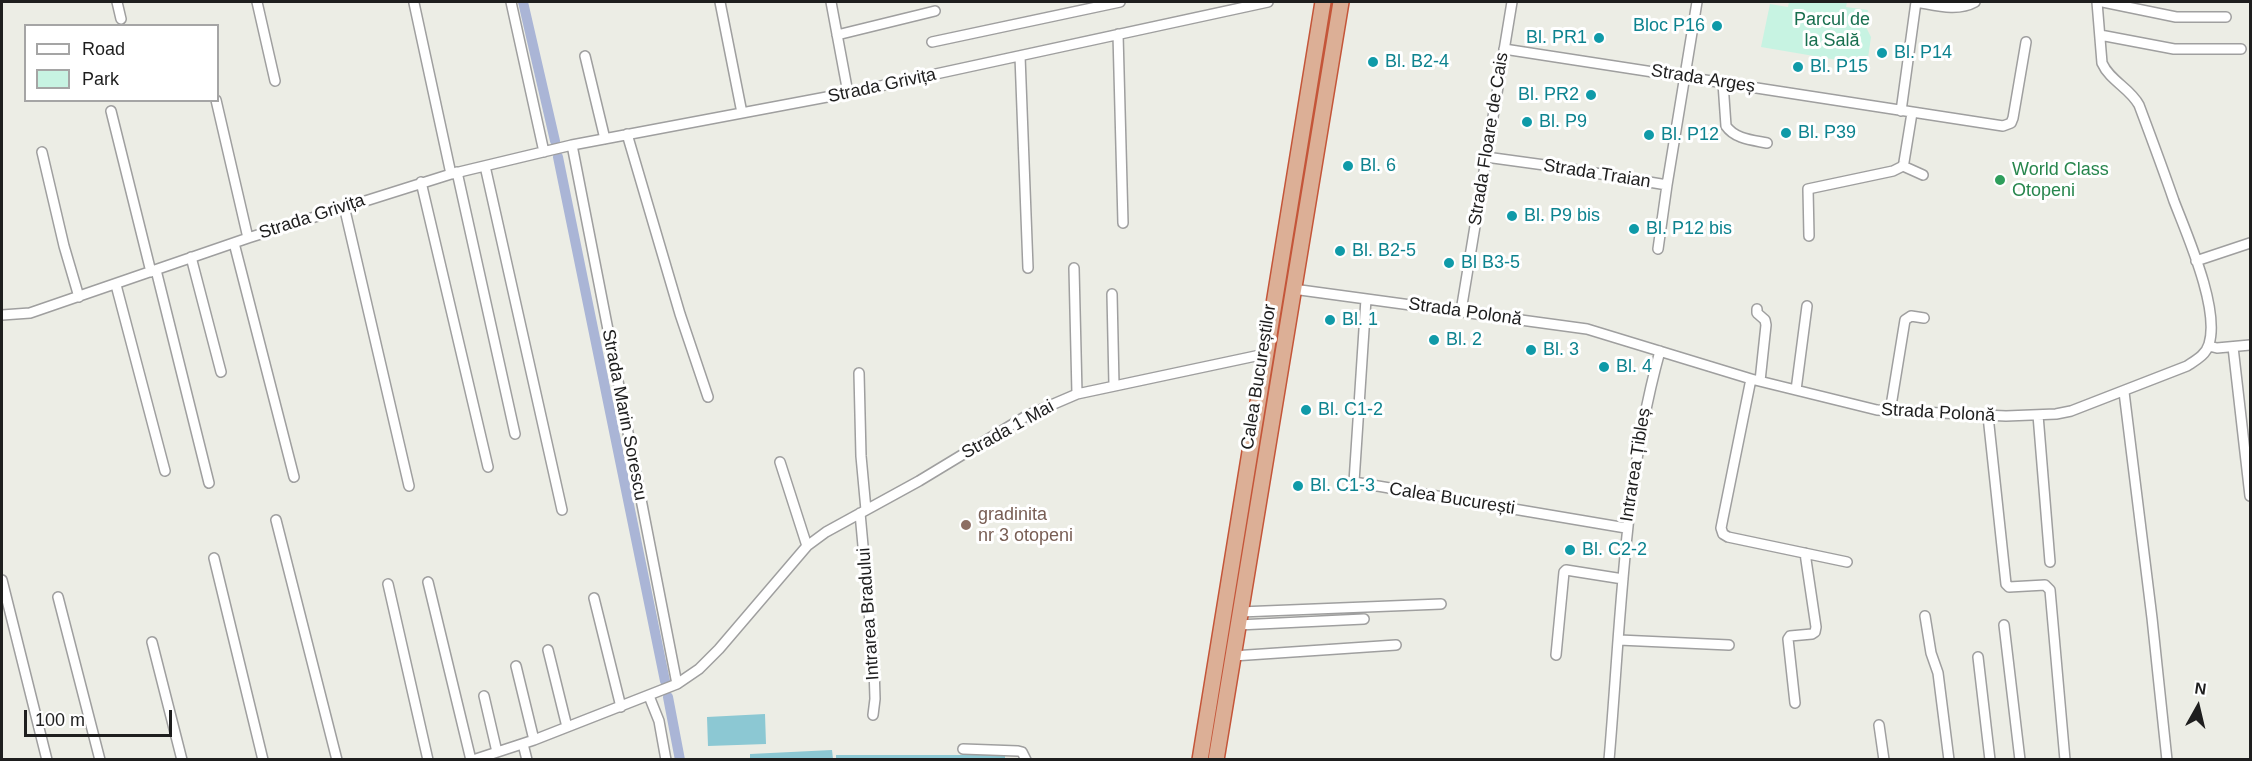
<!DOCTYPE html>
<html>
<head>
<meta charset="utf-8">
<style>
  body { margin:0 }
  #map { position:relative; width:2252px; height:761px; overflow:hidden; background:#ecede5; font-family:Arial,sans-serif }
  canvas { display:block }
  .frame { position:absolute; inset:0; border:3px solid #1e1e1e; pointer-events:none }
  .legend { position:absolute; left:24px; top:24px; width:195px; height:78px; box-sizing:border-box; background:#fff; border:2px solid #a5a5a5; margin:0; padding:8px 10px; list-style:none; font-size:18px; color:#1e1e1e }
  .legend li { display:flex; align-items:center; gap:12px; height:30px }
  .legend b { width:30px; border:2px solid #a5a5a5 }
  .north { position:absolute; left:2168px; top:677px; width:60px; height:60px; -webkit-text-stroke:4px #fff; paint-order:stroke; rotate:8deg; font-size:16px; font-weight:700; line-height:24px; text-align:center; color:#1e1e1e }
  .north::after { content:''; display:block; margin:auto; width:21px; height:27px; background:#1e1e1e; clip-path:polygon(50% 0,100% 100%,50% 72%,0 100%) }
  .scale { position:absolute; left:24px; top:710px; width:148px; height:27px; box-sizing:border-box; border:3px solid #1e1e1e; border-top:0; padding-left:8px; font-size:18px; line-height:21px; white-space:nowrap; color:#1e1e1e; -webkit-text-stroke:4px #fff; paint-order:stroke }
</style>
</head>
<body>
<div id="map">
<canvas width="2252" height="761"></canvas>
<div class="frame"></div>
<ul class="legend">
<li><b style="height:8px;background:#fff"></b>Road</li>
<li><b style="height:16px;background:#c7f3e2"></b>Park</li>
</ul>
<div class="north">N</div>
<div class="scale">100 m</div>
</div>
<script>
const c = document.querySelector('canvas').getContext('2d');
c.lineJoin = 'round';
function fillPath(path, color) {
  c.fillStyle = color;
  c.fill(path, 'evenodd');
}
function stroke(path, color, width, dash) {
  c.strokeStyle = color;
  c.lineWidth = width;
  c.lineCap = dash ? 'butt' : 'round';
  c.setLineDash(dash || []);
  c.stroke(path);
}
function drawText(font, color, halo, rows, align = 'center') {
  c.font = font + ' Arial,sans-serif';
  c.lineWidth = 6;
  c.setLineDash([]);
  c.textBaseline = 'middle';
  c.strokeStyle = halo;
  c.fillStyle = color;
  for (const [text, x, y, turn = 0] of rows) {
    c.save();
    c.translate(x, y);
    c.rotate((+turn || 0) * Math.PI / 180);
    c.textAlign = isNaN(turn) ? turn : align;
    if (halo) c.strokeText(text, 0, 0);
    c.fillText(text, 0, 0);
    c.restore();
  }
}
const park = new Path2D(`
  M1789,2h58l-1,5 22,3 -2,17 5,10 -4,28 -106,-18 9,-43 18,3z`);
const pitch = new Path2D(`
  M765,714l1,30 -58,2 -1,-29z
  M832,750l1,9h-83v-5z
  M836,755h169v4l-169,1z`);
const canal = new Path2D(`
  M523,2l32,139
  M558,157l107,524
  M668,697l12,63`);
const minor = new Path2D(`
  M117,2l4,17
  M257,2l18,79
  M511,2l33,150
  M720,2l22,111
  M831,2l17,91
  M1916,2c19,3 41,10 59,0
  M2103,2l73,15h50
  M414,3l37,171
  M1118,34l5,189
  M837,35l98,-24
  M2100,35l74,14h67
  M932,42l188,-40
  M1504,49l499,77 8,-3 2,-5 13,-76
  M585,56l20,83
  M1020,56l8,212
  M1723,83l3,43c9,13 26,14 41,17
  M216,100l32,138
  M111,111l40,161
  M1901,111l15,-109
  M627,134l53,180 28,83
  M572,145l105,539
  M42,152l22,94 15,51
  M1486,157l73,10 108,18 30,-183
  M485,166l77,344
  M1903,166l20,9
  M457,172l58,262
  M421,182l67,285
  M344,206l65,280
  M1809,236l-1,-47 85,-18 10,-5 1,-4 8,-49
  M234,243l60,234
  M1658,249l9,-64
  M191,257l30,115
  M2196,261l54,-18
  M1074,268l3,126
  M156,270l53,213
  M116,285l49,186
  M1293,289l294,40 164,50 126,31 129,6 50,-2 15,-3 116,-45c9,-6 19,-11 22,-22 11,-35 -22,-109 -35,-143 -11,-32 -23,-64 -35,-96 -9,-17 -29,-24 -37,-42l-5,-61
  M1112,294l2,91
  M1366,299l-12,183 272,46
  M1757,309v4l8,7 1,5 -6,56
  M1461,311l51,-309
  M2,315l28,-2 218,-75 203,-64 121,-29 276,-52 420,-91
  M2209,346l8,2 33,-3
  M2233,347l17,149
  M859,373l2,83 5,54
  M1751,379l-30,149 2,6 5,3 119,25
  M1796,390l11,-84
  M2124,392l28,226 15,142
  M1890,412l15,-92 6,-4 13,2
  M2038,415l12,147
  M1988,416l18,168 3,3 36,-2 5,5 15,170
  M780,462l27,84
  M860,513l14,153 1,33 -2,16
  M276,520l61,240
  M214,558l49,202
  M2,580l45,180
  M428,582l43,178
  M388,584l40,176
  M58,597l42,163
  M594,598l27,109
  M1240,612l201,-8
  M1925,616l6,37 7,20 11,87
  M1238,625l126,-6
  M2004,625l16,135
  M1619,640l110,5
  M152,642l30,118
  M548,650l19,77
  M1556,655l8,-83 2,-2 57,9
  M1233,656l163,-11
  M1978,657l12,103
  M516,666l18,74
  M484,696l13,56
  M649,696l10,25 7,39
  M1795,703l-7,-64 2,-3 22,-2 3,-2 1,-5 -11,-74
  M1879,725l5,35
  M523,744l4,16
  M963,749l55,2 4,1 4,8
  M473,760l61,-20 143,-56 22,-15 20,-20 88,-103 19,-14 93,-51 109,-66 49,-21 188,-40
  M1609,760c12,-139 14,-275 51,-409`);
const highway = new Path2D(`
  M1200,760l123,-758
  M1216,760l125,-758`);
const markers = [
  [1717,26,6,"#0f9aa8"],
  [1599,38,6,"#0f9aa8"],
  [1882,53,6,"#0f9aa8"],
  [1373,62,6,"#0f9aa8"],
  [1798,67,6,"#0f9aa8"],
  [1591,95,6,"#0f9aa8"],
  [1527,122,6,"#0f9aa8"],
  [1786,133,6,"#0f9aa8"],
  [1649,135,6,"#0f9aa8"],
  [1348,166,6,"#0f9aa8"],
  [2000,180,6,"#2e9e5b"],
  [1512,216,6,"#0f9aa8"],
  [1634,229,6,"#0f9aa8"],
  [1340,251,6,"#0f9aa8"],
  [1449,263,6,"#0f9aa8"],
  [1330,320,6,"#0f9aa8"],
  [1434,340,6,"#0f9aa8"],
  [1531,350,6,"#0f9aa8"],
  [1604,367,6,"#0f9aa8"],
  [1306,410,6,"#0f9aa8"],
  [1298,486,6,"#0f9aa8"],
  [966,525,6,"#8d6e63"],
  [1570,550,6,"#0f9aa8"]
];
const parkNames = [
  ["Parcul de",1832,20],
  ["la Sală",1832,41]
];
const cultureNames = [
  ["Bloc P16",1705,26,"right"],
  ["Bl. PR1",1587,38,"right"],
  ["Bl. P14",1894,53],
  ["Bl. B2-4",1385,62],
  ["Bl. P15",1810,67],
  ["Bl. PR2",1579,95,"right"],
  ["Bl. P9",1539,122],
  ["Bl. P39",1798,133],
  ["Bl. P12",1661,135],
  ["Bl. 6",1360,166],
  ["Bl. P9 bis",1524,216],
  ["Bl. P12 bis",1646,229],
  ["Bl. B2-5",1352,251],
  ["Bl B3-5",1461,263],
  ["Bl. 1",1342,320],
  ["Bl. 2",1446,340],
  ["Bl. 3",1543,350],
  ["Bl. 4",1616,367],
  ["Bl. C1-2",1318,410],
  ["Bl. C1-3",1310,486],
  ["Bl. C2-2",1582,550]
];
const streetNames = [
  ["Strada Argeș",1703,79,9],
  ["Strada Grivița",882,86,-12],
  ["Strada Floare de Cais",1489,139,-81],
  ["Strada Traian",1597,174,9],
  ["Strada Grivița",312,217,-18],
  ["Strada Polonă",1465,312,8],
  ["Calea Bucureștilor",1259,377,-81],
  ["Strada Polonă",1938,413,3],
  ["Strada Marin Sorescu",624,415,79],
  ["Strada 1 Mai",1008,430,-29],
  ["Intrarea Țibleș",1636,465,-81],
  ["Calea București",1452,499,9],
  ["Intrarea Bradului",869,614,-94]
];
const leisureNames = [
  ["World Class",2012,170],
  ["Otopeni",2012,191]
];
const educationNames = [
  ["gradinita",978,515],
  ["nr 3 otopeni",978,536]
];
fillPath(park, '#c7f3e2');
fillPath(pitch, '#8cc8d3');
stroke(canal, '#aab5d6', 10);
stroke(minor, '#9f9f9f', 12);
stroke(highway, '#c45539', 18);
stroke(minor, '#fff', 9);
stroke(highway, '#dcaf96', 15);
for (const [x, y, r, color] of markers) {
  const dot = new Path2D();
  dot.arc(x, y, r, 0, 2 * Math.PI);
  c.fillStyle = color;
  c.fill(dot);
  stroke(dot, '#fff', 2);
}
drawText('18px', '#186f4f', '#fff', parkNames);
drawText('18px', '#0d838f', '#fff', cultureNames, 'left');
drawText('18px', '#1e1e1e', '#fff', streetNames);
drawText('18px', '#27864d', '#fff', leisureNames, 'left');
drawText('18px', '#785e54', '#fff', educationNames, 'left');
</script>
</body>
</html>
